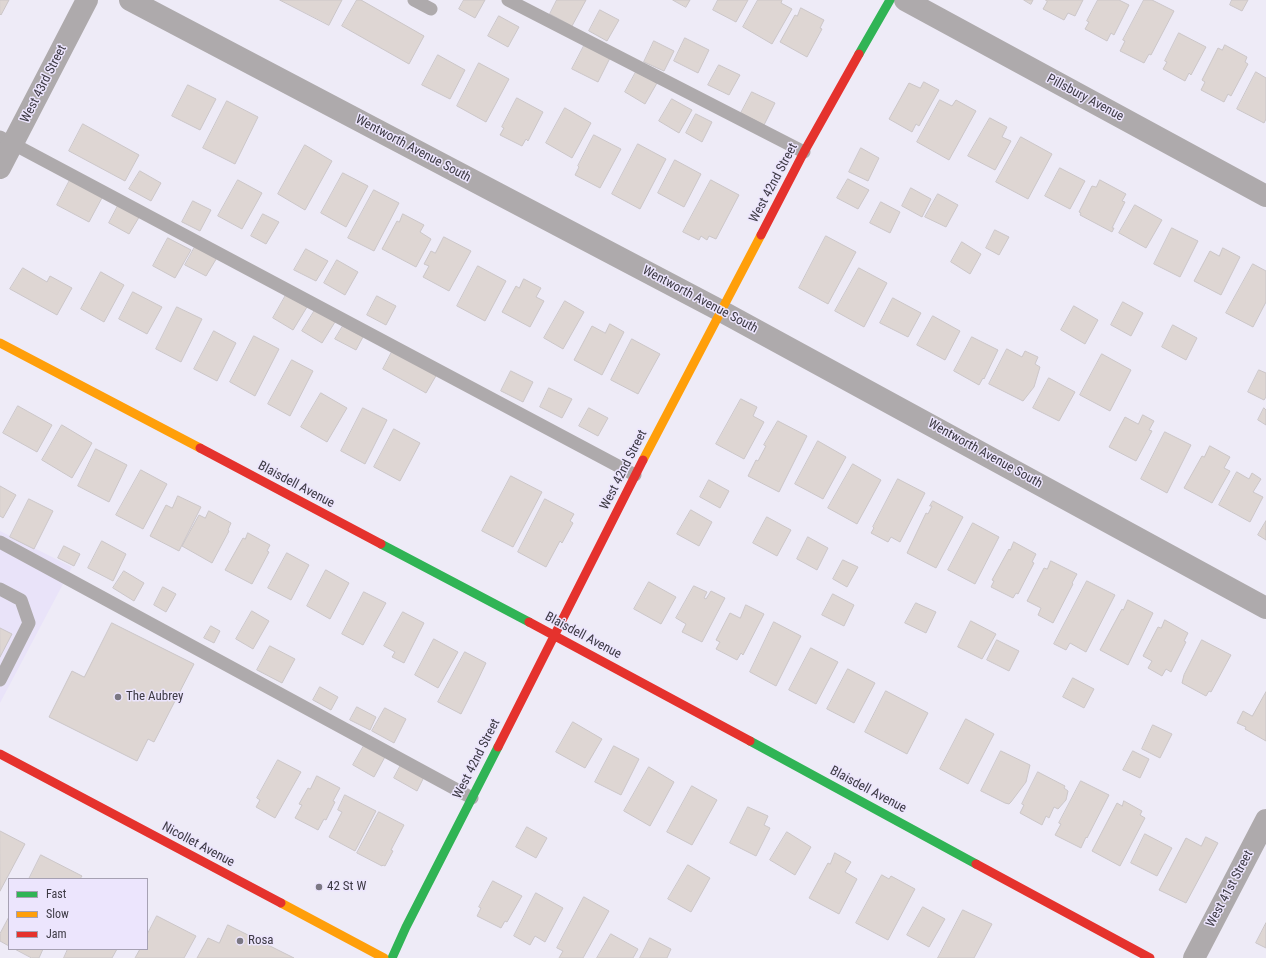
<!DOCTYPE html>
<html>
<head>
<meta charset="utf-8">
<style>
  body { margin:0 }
  #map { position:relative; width:1266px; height:958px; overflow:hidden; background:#eeebf7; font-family:"Roboto Condensed",sans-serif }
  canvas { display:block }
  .legend { position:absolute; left:8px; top:878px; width:140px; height:72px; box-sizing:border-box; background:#ece5fd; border:1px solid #a6a1b3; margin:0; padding:5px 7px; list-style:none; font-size:12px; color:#3d3a44 }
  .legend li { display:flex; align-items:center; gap:8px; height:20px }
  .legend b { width:20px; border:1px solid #a6a1b3 }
</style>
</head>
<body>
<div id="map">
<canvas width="1266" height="958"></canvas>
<ul class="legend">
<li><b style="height:5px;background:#30b455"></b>Fast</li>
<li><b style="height:5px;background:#ff9f0a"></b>Slow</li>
<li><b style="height:5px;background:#e5322d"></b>Jam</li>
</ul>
</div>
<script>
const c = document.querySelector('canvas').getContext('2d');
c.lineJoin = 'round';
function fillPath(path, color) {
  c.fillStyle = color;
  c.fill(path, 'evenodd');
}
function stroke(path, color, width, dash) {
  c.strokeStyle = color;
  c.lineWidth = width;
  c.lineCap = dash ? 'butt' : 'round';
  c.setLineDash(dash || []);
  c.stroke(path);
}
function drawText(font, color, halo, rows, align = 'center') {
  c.font = font + ' "Roboto Condensed",sans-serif';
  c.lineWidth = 3;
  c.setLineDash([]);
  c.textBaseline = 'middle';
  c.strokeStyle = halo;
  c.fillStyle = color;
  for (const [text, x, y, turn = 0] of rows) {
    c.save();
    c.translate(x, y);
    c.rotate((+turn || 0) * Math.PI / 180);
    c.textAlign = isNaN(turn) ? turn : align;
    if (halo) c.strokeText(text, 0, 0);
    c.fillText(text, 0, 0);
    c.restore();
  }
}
const built = new Path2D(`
  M0,531l72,36 -72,136z`);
const building = new Path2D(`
  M0,0h9l-8,15 -1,-1z
  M280,0h62l-13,25z
  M357,0h4l63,36 -15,28 -67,-38z
  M464,0h21l-10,18 -16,-9z
  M557,0h29l-14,26 -22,-12z
  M673,0h17l-4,7z
  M718,0h30l-12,22 -23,-12z
  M758,0h24l-1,3 11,6 -20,35 -29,-17z
  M1024,0h9l-2,4z
  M1046,0h37l-8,16 -7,-3 -4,7 -21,-11 4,-7z
  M1098,0h21l10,5 -15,30 -3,-2 -4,8 -22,-12 4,-7 -2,-1z
  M1144,0h8l22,11 -23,44 -2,-1 -5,9 -24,-12 5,-10 -2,-1z
  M1232,0h16l-6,11 -12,-6z
  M801,8l23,12 -4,8 2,1 -15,28 -27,-15 15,-27 2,1z
  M600,10l19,10 -12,21 -18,-10z
  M499,16l20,11 -11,20 -20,-11z
  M1179,33l27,14 -15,28 -2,-2 -4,8 -22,-12 4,-7 -2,-1z
  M685,38l24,12 -11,23 -24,-12z
  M654,41l20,10 -10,20 -20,-9z
  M585,44l26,12 -13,26 -26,-13z
  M1225,45l22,12 -2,5 3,2 -17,32 -3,-2 -4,8 -23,-12 4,-8 -3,-2 16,-32 4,2z
  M438,55l27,15 -15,29 -28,-14z
  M479,63l30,16 -23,43 -29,-16z
  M719,65l21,10 -11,20 -21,-10z
  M636,72l21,11 -12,21 -20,-12z
  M1256,72l10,6v41l-2,4 -27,-14z
  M924,82l15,8 -20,36 -3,-2 -4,8 -23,-13 20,-36 11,5z
  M188,85l28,14 -16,31 -28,-14z
  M752,92l23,11 -11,22 -23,-12z
  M517,98l26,14 -15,29 -2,-2 -4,7 -22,-11 4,-7 -2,-1z
  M672,99l20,11 -13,23 -20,-12z
  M940,100l12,6 4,-6 20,11 -27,49 -32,-18z
  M227,101l31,16 -23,47 -32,-16z
  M565,108l26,15 -19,35 -26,-15z
  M696,114l16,8 -10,20 -16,-9z
  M990,118l17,9 -5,10 9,4 -16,29 -27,-14z
  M83,124l56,31 -14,26 -56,-30z
  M594,135l27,14 -21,39 -25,-13 4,-8 -1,-1z
  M1021,137l31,17 -24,45 -32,-17z
  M638,144l28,15 -26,50 -28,-15z
  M305,145l27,16 -27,49 -27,-16z
  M861,148l18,10 -11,23 -19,-9z
  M675,160l26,14 -17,33 -26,-14z
  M1060,168l25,13 -15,28 -25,-13z
  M140,171l21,12 -10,18 -22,-12z
  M343,173l25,13 -22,41 -25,-14z
  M71,178l32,18 -14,26 -32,-17z
  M848,179l21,11 -11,19 -21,-11z
  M238,180l24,13 -20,36 -24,-13z
  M711,180l28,15 -23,44 -7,-3 -2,4 -6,-4 -2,4 -16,-8z
  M1100,180l26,14 -4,7 3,1 -13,26h2l-2,4 -32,-17 1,-2 -2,-1 13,-26 4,1z
  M911,188l20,11 -9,18 -20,-11z
  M374,190l25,13 -25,48 -26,-13z
  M938,194l20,11 -12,22 -21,-10z
  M193,201l18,9 -11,21 -18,-9z
  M120,202l21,12 -12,20 -20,-11z
  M881,202l19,10 -10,21 -20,-10z
  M1135,205l27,15 -16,28 -27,-15z
  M263,214l16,8 -13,22 -15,-8z
  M403,214l21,11 -4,7 11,7 -15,28 -34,-18 15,-28 2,1z
  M1172,228l26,13 -18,36 -26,-13z
  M995,230l14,7 -10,18 -13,-7z
  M826,236l30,16 -28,52 -29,-16z
  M444,237l27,14 -22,40 -26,-14 6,-11 -5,-2 7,-13 4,2z
  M168,238l23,12 -16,28 -22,-12z
  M962,242l19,12 -11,20 -19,-12z
  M196,245l22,11 -12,20 -21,-11z
  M1223,248l17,9 -19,38 -27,-14 16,-30 9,5z
  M306,249l22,12 -12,20 -22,-11z
  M337,260l21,12 -13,23 -21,-12z
  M1253,264l13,7v31l-13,25 -27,-14z
  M478,266l28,15 -21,40 -28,-15z
  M23,268l24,14 3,-6 22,12 -15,27 -47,-26z
  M859,268l28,15 -23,44 -29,-16z
  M101,272l23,13 -20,37 -23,-13z
  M524,279l17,9 -5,9 8,4 -14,26 -28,-15 14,-26 3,2z
  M133,292l29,15 -15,27 -28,-15z
  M286,295l21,12 -14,23 -20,-12z
  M377,296l19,10 -10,19 -19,-10z
  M893,298l28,15 -13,24 -28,-14z
  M565,301l19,11 -21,37 -19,-11z
  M1123,302l20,11 -12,23 -20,-11z
  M1074,306l24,14 -13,24 -24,-14z
  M177,307l25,12 -21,43 -25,-13z
  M315,310l20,12 -13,21 -20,-12z
  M933,316l27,15 -15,29 -28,-15z
  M610,324l14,8 -22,43 -28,-15 18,-34 13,7z
  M1173,325l24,13 -11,22 -24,-13z
  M343,326l20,11 -7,13 -21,-11z
  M214,331l22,12 -19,38 -23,-12z
  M254,336l25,13 -24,47 -25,-14z
  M972,337l26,13 -14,29 -1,-1 -4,7 -25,-14z
  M632,339l28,15 -22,40 -27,-14z
  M1007,349l15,8 3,-6 13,6 -3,7 5,3 -6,20 -11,14 -34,-17z
  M393,350l44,24 -11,19 -43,-24z
  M1102,354l29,16 -21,41 -30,-16z
  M292,360l21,11 -23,45 -22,-12z
  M1259,370l7,3v24l-2,3 -16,-8z
  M511,371l22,11 -10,20 -22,-11z
  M1049,378l26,14 -16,29 -26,-13z
  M549,388l23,11 -10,19 -22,-11z
  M321,393l26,15 -20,34 -26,-15z
  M741,399l16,8 -4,9 11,6 -20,37 -28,-15z
  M18,406l34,19 -15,27 -34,-19z
  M363,408l24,12 -22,44 -24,-13z
  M589,408l19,10 -10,18 -19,-10z
  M1264,408l2,2v15l-8,-5z
  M1143,415l11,6 -5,9 3,1 -16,30 -27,-14 16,-30 13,7z
  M778,421l29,15 -28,56 -31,-16 8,-16 2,1 8,-15 -2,-1z
  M62,425l30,18 -20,35 -30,-18z
  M394,429l26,14 -20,38 -26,-14z
  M1165,432l26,13 -24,48 -26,-14z
  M818,441l28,16 -23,42 -28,-15z
  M1210,446l20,11 -6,11 6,3 -18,32 -28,-15 18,-32 2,1z
  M96,449l31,16 -18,37 -31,-16z
  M853,464l28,16 -24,44 -29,-16z
  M141,470l26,14 -24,45 -27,-14z
  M1237,472l12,7 3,-6 9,6 -8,13 10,5 -13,25 -31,-17z
  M511,476l31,16 -29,55 -31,-16z
  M898,479l27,14 -25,49 -9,-5 -3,5 -17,-9 3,-5 -1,-1z
  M709,480l20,11 -9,17 -20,-11z
  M0,486l16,9 -13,23 -3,-2z
  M178,496l23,11 -22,44 -29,-15 16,-31 6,3z
  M29,499l24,12 -19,38 -24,-12z
  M545,499l29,15 -4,7 3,2 -11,20 -2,-2 -14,26 -28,-15z
  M933,501l30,16 -27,51 -29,-15 19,-40 2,1 4,-8h-2z
  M691,510l21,12 -13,24 -22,-12z
  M209,511l22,12 -3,7 1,1 -17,32 -30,-17 17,-31 6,3z
  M767,517l24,13 -14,26 -24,-13z
  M1266,521v19l-8,-5z
  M973,523l26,14 -24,47 -27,-14z
  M248,533l22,12 -3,6 2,1 -17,32 -27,-14 18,-32 2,1z
  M808,537l20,11 -11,22 -20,-11z
  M102,541l24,13 -13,27 -25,-13z
  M1014,542l22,12 -4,8 2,1 -16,31 -2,-1 -3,5 -22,-11 3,-6 -2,-1 17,-31 1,1z
  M64,546l16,8 -6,12 -16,-8z
  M287,553l22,12 -18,35 -23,-12z
  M843,560l15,7 -11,20 -14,-8z
  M1051,561l26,13 -5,9 1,1 -20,39 -15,-8 3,-7 -14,-7 17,-33 3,1z
  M326,570l23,13 -19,36 -23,-13z
  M124,571l20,12 -10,18 -21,-13z
  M1087,581l28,14 -29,57 -16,-9 -4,7 -12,-6z
  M649,582l27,15 -15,27 -27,-15z
  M694,586l13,6 -3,6 2,1 5,-8 14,7 -23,44 -20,-10 4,-8 -10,-6z
  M163,587l13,7 -10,18 -12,-7z
  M364,592l22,11 -23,42 -21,-11z
  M833,594l21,11 -10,21 -22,-11z
  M1128,600l25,13 -25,52 -28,-15 22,-41 1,1z
  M916,603l20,9 -10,21 -21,-10z
  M746,605l18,9 -21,41 -2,-2 -4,7 -21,-11 4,-7 -4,-2 14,-27 10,5z
  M252,611l17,10 -16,28 -17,-10z
  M403,612l21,11 -20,40 -12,-6 3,-5 -11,-6z
  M1165,620l23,13 -4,8 2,1 -15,30 -5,-3 -4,7 -14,-8 4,-7 -9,-5 15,-29 3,1z
  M971,621l25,13 -14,25 -24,-12z
  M774,622l27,14 -25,50 -26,-14z
  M112,623l82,41 -40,78 -6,-3 -11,22 -88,-44 23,-46 12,6z
  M211,626l9,5 -6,12 -10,-5z
  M0,628l12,6 -12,23z
  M434,639l24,13 -20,36 -23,-13z
  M997,640l22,11 -10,20 -22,-11z
  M1202,640l29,15 -20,37 -2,-1 -3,5 -24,-13 2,-8z
  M270,646l25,13 -13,24 -25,-13z
  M811,648l27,14 -22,42 -27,-14z
  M465,652l21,11 -10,21 -15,30 -23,-12z
  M848,669l27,14 -21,40 -27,-14z
  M1073,678l21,11 -10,19 -21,-11z
  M320,687l18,10 -7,13 -18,-10z
  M886,691l42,22 -21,41 -42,-22z
  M1266,692v49l-21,-12 1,-2 -9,-4 6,-12 9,5z
  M357,707l19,10 -6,13 -20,-10z
  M385,708l21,11 -12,24 -22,-12z
  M966,719l28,15 -26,50 -28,-15z
  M573,722l29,17 -17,29 -29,-16z
  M1153,725l19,9 -12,24 -18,-9z
  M365,744l21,11 -12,22 -21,-12z
  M614,746l25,13 -18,36 -26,-13z
  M1001,751l29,14 -4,17 -15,20 -2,2 -4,-1 -24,-12z
  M1133,751l16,8 -9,19 -17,-8z
  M278,760l23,12 -26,46 -19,-11 4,-7 -3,-2z
  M402,763l23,12 -8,16 -23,-13z
  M649,767l25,15 -24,44 -26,-15z
  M1038,772l27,14 -1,2 4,3 -2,9 -8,9 -4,-2 -5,11 -3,-2 -4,9 -22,-12 4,-8 -2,-1z
  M317,776l23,12 -7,13 2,1 -9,18 -2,-1 -6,11 -23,-12 7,-13 -3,-1 9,-16 2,1z
  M1081,781l28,14 -22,43 -1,-1 -5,11 -26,-13 6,-11 -2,-1z
  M692,786l25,14 -25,45 -25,-13z
  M345,795l31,16 -21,40 -26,-14 13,-25 -4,-2z
  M1124,801l18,10 -2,4 5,3 -25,48 -28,-15 25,-48 5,3z
  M748,807l20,9 -4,9 6,3 -14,28 -26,-13z
  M379,812l25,13 -13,25 2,1 -8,15 -2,-1 -1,1 -25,-13z
  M527,827l20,11 -11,20 -20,-11z
  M0,831l25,13 -25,47z
  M787,832l24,15 -16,28 -25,-15z
  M1145,834l27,14 -15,28 -26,-13z
  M1206,837l12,6 -32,60 -27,-13 27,-52 15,8z
  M835,853l16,9 -6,10 12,7 -18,35 -30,-16 19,-35 2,1z
  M41,855l41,21 -2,3h-51z
  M688,865l22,13 -19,34 -23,-13z
  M882,875l7,4 2,-3 24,13 -27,51 -32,-17z
  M493,881l29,15 -15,26 -2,-1 -4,7 -24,-12 4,-8 -2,-1z
  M536,893l27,15 -18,34 -10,-6 -5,9 -16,-9z
  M584,897l25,14 -26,47h-24l4,-7 -6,-3z
  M923,907l22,12 -16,28 -22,-12z
  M963,910l29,14 -18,34h-36z
  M157,916l39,20 -12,22h-49l5,-9h7v-14z
  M9,917v29l-9,-5v-7z
  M1266,923v25l-10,-5z
  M228,925l66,33h-97l11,-20 11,5z
  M611,934l27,15 -5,9h-36z
  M650,938l21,11 -4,9h-27z
  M15,949h28l-4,9h-7z
  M68,949h49l-5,9h-48z`);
const lane = new Path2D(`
  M414,0l17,9
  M508,0l296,152
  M0,137l635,338
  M0,542l472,256
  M0,589l21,11 8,23 -29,57`);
const street = new Path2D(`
  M130,0l591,311 545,297
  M905,0l361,196
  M0,168l87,-168
  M1194,958l72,-138`);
const fast = new Path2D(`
  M859,54l31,-54
  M381,544l148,78
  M750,741l226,123
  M392,958l14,-31 92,-180`);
const slow = new Path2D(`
  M0,343l200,105
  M643,460l118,-225
  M281,903l103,55`);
const jam = new Path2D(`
  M761,235l43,-83 55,-98
  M200,448l181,96
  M529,622l221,119
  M498,747l145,-287
  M0,754l281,149
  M976,864l174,94`);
const markers = [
  [118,697,4,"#7b7883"],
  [319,887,4,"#7b7883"],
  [240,941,4,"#7b7883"]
];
const streetNames = [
  ["West 43rd Street",44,84,-63],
  ["Pillsbury Avenue",1085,98,28],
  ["Wentworth Avenue South",413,149,28],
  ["West 42nd Street",774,183,-62],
  ["Wentworth Avenue South",700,300,28],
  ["Wentworth Avenue South",985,454,29],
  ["West 42nd Street",624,470,-63],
  ["Blaisdell Avenue",296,485,28],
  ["Blaisdell Avenue",583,636,28],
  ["West 42nd Street",477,759,-63],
  ["Blaisdell Avenue",868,790,28],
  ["Nicollet Avenue",198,845,28],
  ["West 41st Street",1230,889,-62]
];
const poiNames = [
  ["The Aubrey",126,697],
  ["42 St W",327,887],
  ["Rosa",248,941]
];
fillPath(built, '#e9e3f9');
fillPath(building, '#ded6d3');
stroke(building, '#cbc6c8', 1);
stroke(lane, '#aeaaac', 13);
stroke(street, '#aeaaac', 22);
stroke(fast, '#30b455', 9);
stroke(slow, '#ff9f0a', 9);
stroke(jam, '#e5322d', 9);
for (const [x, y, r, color] of markers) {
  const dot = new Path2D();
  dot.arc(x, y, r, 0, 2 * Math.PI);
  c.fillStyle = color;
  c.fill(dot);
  stroke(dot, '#ece5fd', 1.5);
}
drawText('13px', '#3d3a44', '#ece5fd', streetNames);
drawText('13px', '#3d3a44', '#ece5fd', poiNames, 'left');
</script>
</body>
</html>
